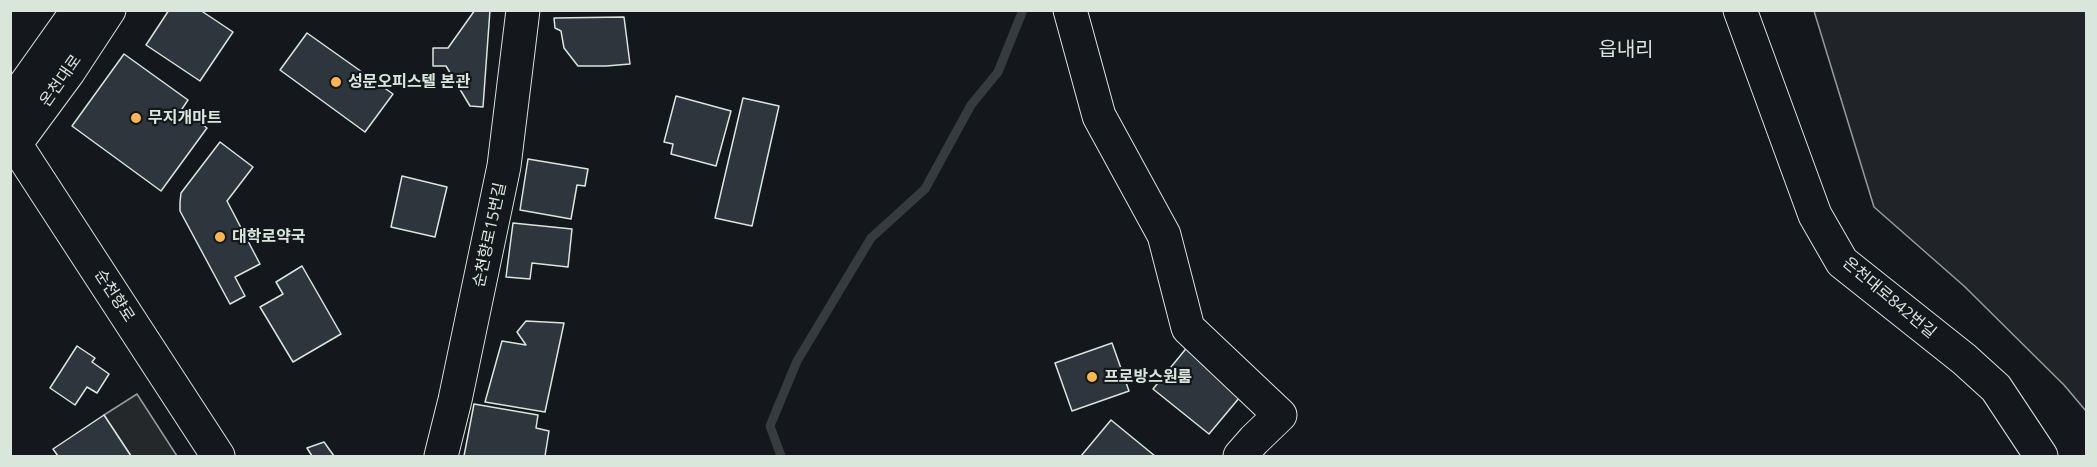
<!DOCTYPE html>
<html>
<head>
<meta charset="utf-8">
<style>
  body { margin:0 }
  #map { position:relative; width:2097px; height:467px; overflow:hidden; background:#14181c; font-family:"Open Sans",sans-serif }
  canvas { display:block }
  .frame { position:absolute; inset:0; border:12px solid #d8e6dc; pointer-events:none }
</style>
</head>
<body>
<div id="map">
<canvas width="2097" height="467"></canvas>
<div class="frame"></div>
</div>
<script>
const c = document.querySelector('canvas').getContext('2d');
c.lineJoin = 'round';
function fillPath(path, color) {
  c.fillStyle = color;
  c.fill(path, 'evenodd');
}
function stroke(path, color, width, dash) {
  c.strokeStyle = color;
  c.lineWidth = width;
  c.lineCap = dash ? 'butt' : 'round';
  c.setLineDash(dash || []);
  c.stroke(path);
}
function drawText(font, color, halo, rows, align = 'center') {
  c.font = font + ' "Open Sans","Noto Sans KR",sans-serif';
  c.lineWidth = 4.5;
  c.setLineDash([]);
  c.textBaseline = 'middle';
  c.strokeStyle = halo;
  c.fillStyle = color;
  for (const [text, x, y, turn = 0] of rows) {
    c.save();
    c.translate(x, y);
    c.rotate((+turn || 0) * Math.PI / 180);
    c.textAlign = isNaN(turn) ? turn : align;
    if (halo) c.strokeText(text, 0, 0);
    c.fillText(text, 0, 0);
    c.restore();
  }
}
const green = new Path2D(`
  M1814,11h272v400l-22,-26 -100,-99 -90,-79z`);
const parking = new Path2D(`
  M137,394l40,62h-46l-27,-41z`);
const stream = new Path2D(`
  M781,456l-11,-30 27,-65 74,-123 54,-49 46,-84 27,-33 25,-62`);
const building = new Path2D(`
  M169,10h31l33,22 -33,49 -54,-36z
  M475,10h15l-7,97 -13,-1 -24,-40h-13v-18h15z
  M624,17l6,47 -24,2h-28l-14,-18 -3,-17 -6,-3 -1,-10z
  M307,33l86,61 -28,38 -85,-62z
  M124,54l64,46 -6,9 25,19 -46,63 -89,-65z
  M676,96l55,15 -15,55 -45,-12 2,-10 -9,-2z
  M743,98l36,8 -27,120 -37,-8z
  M220,142l33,25 -26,34 33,63 -25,13 10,19 -15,8 -50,-93v-9l1,-9z
  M528,159l60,10 -3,17 -8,-1 -6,34 -51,-9z
  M402,176l45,11 -12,50 -44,-10z
  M513,223l59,6 -4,38 -36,-4 -2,16 -24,-2z
  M302,266l39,68 -48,28 -33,-55 23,-13 -7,-12z
  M526,321l38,2 -19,89 -60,-10 17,-61 24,4 -9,-13z
  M1112,343l17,48 -57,20 -17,-48z
  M1189,345l56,46 -36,43 -56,-45z
  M77,346l18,12 -3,4 17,12 -12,19 -10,-6 -12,18 -25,-17z
  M474,404l64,11 -2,13 13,3 -4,25h-81z
  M104,415l27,41h-73l-5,-7z
  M1111,420l44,36h-74z
  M324,442l10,14h-22l-5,-8z`);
const minor = new Path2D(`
  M1070,10l29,106 65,119 24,93 92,87 -26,25 -14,16
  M1740,10l75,205 27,47 122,97 32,29 45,68
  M441,456l14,-56 49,-234 19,-156`);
const major = new Path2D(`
  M10,106l68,-96
  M10,136l208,320
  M10,151l59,-80 40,-61`);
const markers = [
  [336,82,6,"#ffb74d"],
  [136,118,6,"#ffb74d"],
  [220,237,6,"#ffb74d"],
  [1092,377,6,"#ffb74d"]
];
const streetNames = [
  ["온천대로",61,81,-55],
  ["순천향로15번길",490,235,-78],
  ["순천향로",114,296,57],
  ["온천대로842번길",1889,298,40]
];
const poiNames = [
  ["성문오피스텔 본관",348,82],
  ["무지개마트",148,118],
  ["대학로약국",232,237],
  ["프로방스원룸",1104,377]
];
const quarterNames = [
  ["읍내리",1626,50]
];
fillPath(green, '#202428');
stroke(green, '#939e99', 1.5);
fillPath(parking, '#24282b');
stroke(parking, '#939e99', 1.5);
stroke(stream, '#363b3e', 9);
fillPath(building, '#2c363c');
stroke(building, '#d8e6dc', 1.5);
stroke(minor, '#d8e6dc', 35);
stroke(major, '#d8e6dc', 35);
stroke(minor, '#14181c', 33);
stroke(major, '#14181c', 33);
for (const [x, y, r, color] of markers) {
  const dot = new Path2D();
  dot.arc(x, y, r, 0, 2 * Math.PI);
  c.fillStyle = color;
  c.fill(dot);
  stroke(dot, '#14181c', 2);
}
drawText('16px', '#d8e6dc', '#14181c', streetNames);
drawText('bold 16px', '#d8e6dc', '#14181c', poiNames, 'left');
drawText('20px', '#d8e6dc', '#14181c', quarterNames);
</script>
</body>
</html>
